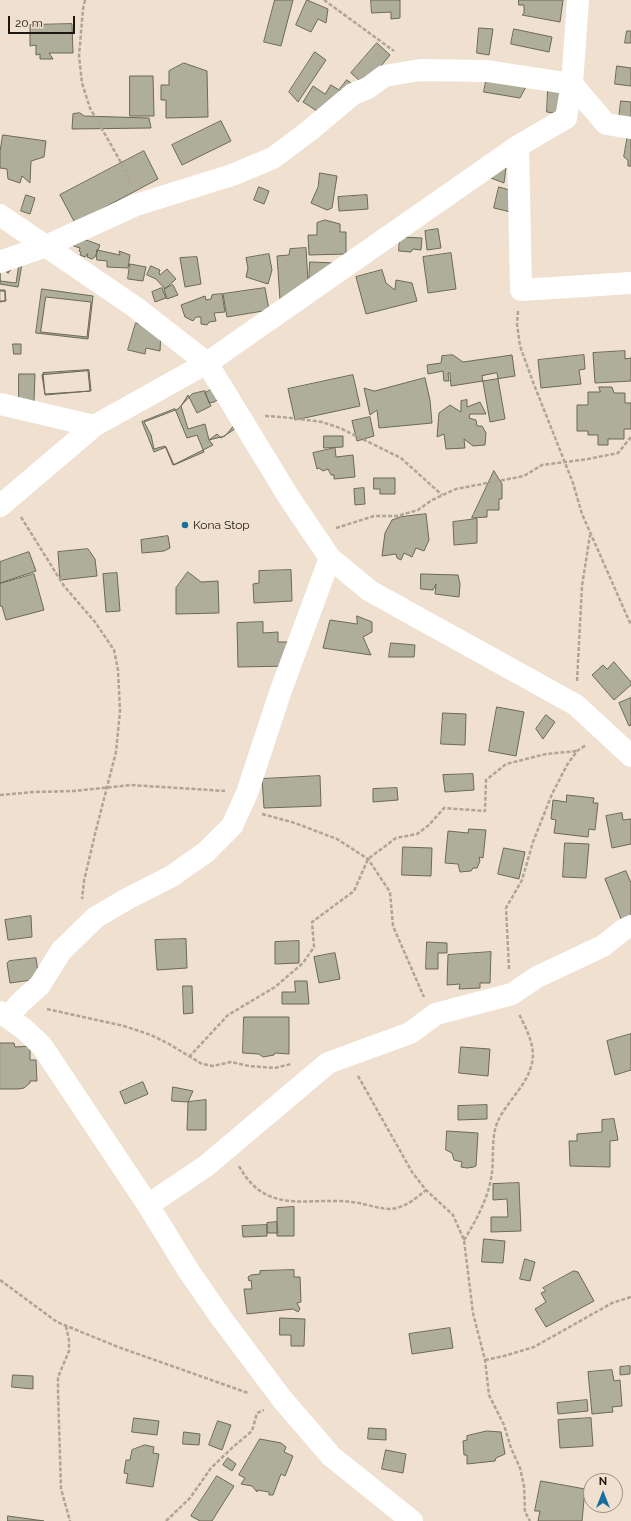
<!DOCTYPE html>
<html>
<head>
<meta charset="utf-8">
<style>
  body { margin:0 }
  #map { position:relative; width:631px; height:1521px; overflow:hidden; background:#efe0d0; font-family:Raleway,sans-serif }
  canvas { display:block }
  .north { position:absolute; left:583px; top:1473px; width:40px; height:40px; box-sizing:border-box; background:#efe0d0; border:1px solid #9b9084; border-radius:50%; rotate:0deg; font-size:11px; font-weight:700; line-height:16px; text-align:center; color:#1d1712 }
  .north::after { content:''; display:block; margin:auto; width:14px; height:18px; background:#176f9e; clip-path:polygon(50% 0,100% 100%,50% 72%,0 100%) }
  .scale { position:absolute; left:8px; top:16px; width:67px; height:18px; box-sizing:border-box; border:2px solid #1d1712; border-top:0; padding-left:5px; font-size:12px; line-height:14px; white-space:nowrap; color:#1d1712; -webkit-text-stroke:3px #efe0d0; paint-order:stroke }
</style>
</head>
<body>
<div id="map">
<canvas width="631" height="1521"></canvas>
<div class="north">N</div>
<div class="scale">20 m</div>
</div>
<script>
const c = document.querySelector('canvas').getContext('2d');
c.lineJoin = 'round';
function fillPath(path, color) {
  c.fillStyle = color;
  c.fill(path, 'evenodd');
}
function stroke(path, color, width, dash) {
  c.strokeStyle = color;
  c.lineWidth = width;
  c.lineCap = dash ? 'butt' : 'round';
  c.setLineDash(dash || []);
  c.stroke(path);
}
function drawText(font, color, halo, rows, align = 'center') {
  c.font = font + ' Raleway,sans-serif';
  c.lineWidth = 3;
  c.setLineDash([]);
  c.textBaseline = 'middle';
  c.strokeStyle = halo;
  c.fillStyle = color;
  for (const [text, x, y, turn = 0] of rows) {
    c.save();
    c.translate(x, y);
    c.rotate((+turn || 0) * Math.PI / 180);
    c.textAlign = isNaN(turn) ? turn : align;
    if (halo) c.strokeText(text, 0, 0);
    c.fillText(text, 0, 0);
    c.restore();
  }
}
const building = new Path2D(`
  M275,0h18l-12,46 -17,-4z
  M307,0l21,9 -2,14 -8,-4 -7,13 -15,-7z
  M371,0h29v18l-9,1v-7l-19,1z
  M519,0h44l-3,22 -38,-7 2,-2v-8h-5z
  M72,24l1,29h-24l4,6h-13v-5l-4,1v-10l-6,1v-21z
  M479,28l14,1 -4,26 -12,-2z
  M514,29l38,8 -3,15 -38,-8z
  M627,31h4v12h-6z
  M377,43l13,12 -9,11 6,5 -19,17 -17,-15z
  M315,52l11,8 -28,42 -9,-10z
  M184,63l23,8 1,46 -42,1v-18h-5v-15h8v-14z
  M617,66l14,2v18l-16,-2z
  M130,76h23l1,40h-24z
  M487,76l41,7 -8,15 -36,-6z
  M347,80l8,6 -9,8 -6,-5z
  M331,85l13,8 -16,25 -25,-16 10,-16 12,8z
  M548,89l14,2 -3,23 -12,-2z
  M621,101l10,1v19l-12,-2z
  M80,113l4,3 65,2 2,10 -79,1 1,-15z
  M221,121l10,20 -49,24 -10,-20z
  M629,129l2,1v36h-3v-6l-4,-3z
  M3,135l43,6 -2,16 -13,4 -1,22 -8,-7 -2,7 -12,-4 -1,-10 -7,-1v-16z
  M144,151l14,28 -83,44 -15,-28z
  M489,161l17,7 -2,15 -21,-8z
  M320,173l17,3 -5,32 -5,2 -16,-7 7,-16z
  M259,187l10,4 -5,13 -10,-4z
  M499,187l25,7 -5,20 -25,-6z
  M26,195l9,3 -5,16 -9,-3z
  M367,195l1,14 -29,2 -1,-14z
  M325,220l15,4v8h6v22l-37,1 -1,-20h9v-12z
  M438,229l3,19 -14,2 -2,-19z
  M75,236l25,9 -5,12 -3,2 -5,-2 1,-3h-1l-2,3 -5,-2 1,-3 -2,-1 1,-3 -9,-3z
  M400,237l22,1 -1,12 -8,-1 -2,3 -12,-1z
  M306,248l3,50 -29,2 -3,-44 12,-1 1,-6z
  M97,250l23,5 -1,-4 11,4 -2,13 -21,-1v-6l-10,-1z
  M451,253l5,36 -28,4 -5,-36z
  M269,254l3,16 -4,14 -22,-7 2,-9 -2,-10z
  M197,257l4,27 -16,3 -5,-29z
  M9,262l13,2 -4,23 -18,-3v-16l8,5z
  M310,262l25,1 -26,21z
  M11,263l8,1 -3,19 -16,-2v-11l10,1z
  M130,264l16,3 -3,14 -15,-2z
  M151,266l9,4 -1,3 1,2 7,-6 9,10 -11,10 -9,-10 -9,-4z
  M382,270l4,13 9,7 1,-10 16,3 5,18 -51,13 -10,-37z
  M173,285l5,10 -11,4 -3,-10z
  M162,288l4,10 -11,4 -3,-10z
  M265,288l4,22 -42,7 -4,-23z
  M42,289l51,7 -5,43 -52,-6z
  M0,290h5v11l-5,1z
  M0,291h5l1,10h-6z
  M222,294l3,18 -11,1 2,8 -7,1 -2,3 -6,-1v-7h-5l-3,4 -8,-4 -4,-12 24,-9 1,4 5,-1 1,-4z
  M46,297l45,5 -4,35 -46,-5z
  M136,323l25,8 -1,20 -14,-3 -1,6 -17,-4z
  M13,344h8v10h-7z
  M625,351v8l6,-1v23l-36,2 -2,-30z
  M453,355l10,7 49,-7 3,21 -64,10 -1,-13h-2l1,8h-5l-1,-10 -15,3 -1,-9 14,-2 1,-7z
  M584,355l1,14 -6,1 2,14 -40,4 -3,-28z
  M89,370l2,21 -46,3 -2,-21z
  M88,371l2,20 -45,4 -3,-20z
  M497,373l8,46 -15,3 -8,-46z
  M19,374h16l-1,27h-15z
  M353,375l7,31 -65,14 -7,-31z
  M425,378l5,22 2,23 -53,5 -2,-18 -7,5 -6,-27 10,3z
  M218,386l18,37 -11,13 -16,4 -4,-16 -17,5 -7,-23 7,-11 9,18 14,-7 -6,-13z
  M599,387h13l2,6h11v10h6v26h-7v10h-16v6h-10v-10h-10v-4h-11v-26h11v-13h12z
  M205,391l4,12 5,-1 8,-5 16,30 -17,11 -4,-4 -8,6 4,5 -40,20 -8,-19 -11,3 -3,-14 -7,-13 34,-13 14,-15z
  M467,400v7l13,-5 6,12h-16l-1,4 7,2 1,6h5l4,7 -1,12 -12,1 -9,-7 1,9 -19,1 -2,-15 -7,3 2,-24 11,-8 11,7v-11z
  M175,409l12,29 10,-3 7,17 -30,13 -8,-18 -12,5 -12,-30z
  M370,417l4,19 -17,5 -5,-20z
  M324,436h19v11l-19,1z
  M335,448l1,9 17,-2 2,22 -21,2v-4h-3l-3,-6 -5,2 -4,-3 -2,1 -4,-16z
  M494,471l8,13v15h-3v11h-12v7l-15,1z
  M374,478h21v16h-15v-5h-6z
  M364,488l1,16 -10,1 -1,-16z
  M426,514l3,26 -5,11 -8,-3 -4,9 -8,-4 -3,7 -4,-2 -1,-4 -14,2 3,-23 7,-13 8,-3z
  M477,519v24l-23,2 -1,-23z
  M168,536l2,12 -6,3 -22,2 -1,-13z
  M88,549l7,10 2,17 -37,4 -2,-28z
  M29,552l7,19 -36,12v-21z
  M291,570l1,31 -38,2 -1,-19 6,-1v-12z
  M188,572l13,10 17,-1 1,32 -43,1v-26z
  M117,573l3,38 -14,1 -3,-38z
  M34,574l10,36 -38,10 -4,-14h-2v-22z
  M421,574l37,1 2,9 -1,13 -24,-3 1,-10 -3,6 -12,-1z
  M357,616l15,6v10l-9,5 8,18 -48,-7 7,-28 27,4z
  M263,622v11l15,-1v10h12v24l-52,1 -1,-44z
  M391,643l24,2 -1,12h-25z
  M614,662l17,20v3l-17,15 -22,-25 11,-10 4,4z
  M631,698v27l-2,1 -10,-23z
  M497,707l27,5 -8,44 -27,-5z
  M443,713l23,1 -1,31 -24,-1z
  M546,715l9,7 -12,17 -7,-10z
  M473,774l1,16 -29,2 -2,-17z
  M320,776l1,30 -57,2 -2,-29z
  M397,788l1,12 -25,2v-13z
  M567,795l27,3 -1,5h5l-3,27 -6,-1 -1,8 -34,-4 2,-13 -5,-1 2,-19 13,2z
  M622,813l1,7 8,-1v25l-19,4 -6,-32z
  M469,829l17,1 -3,28 -4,-1 1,4 -3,7h-4l-2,3 -11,1 -2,-8 -13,-1 3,-32 20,2z
  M565,843l24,1 -3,34 -23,-1z
  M403,847l29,1 -1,28 -29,-1z
  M504,848l21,4 -6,27 -21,-5z
  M626,871l5,12v37l-8,4 -18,-45z
  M31,916l1,21 -24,3 -3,-20z
  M186,939l1,29 -30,2 -2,-30z
  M299,941v22l-24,1v-22z
  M427,942l20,1v10h-9v16h-12z
  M491,952l-1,31h-10v5l-21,1 1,-5 -13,1 1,-30z
  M335,953l5,26 -21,4 -5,-26z
  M36,958l3,21 -29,4 -3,-20 2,-2z
  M295,981h12l2,23h-27v-12h13z
  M183,986h9l1,27 -9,1z
  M244,1017h45v37l-14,-1 -1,2 -11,2 -4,-3 -16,-1z
  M631,1034v36l-16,5 -8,-34z
  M0,1043h14l1,4 15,-1v14h6l1,21h-7v2l-6,5 -6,1h-18z
  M461,1047l29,2 -2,27 -29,-3z
  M143,1082l5,12 -23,10 -5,-12z
  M173,1087l20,4 -5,11 -16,-1z
  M206,1100v30h-19l1,-28z
  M487,1105v14l-29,1v-14z
  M614,1119l4,21 -8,1v26l-40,-1 -1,-25h8v-7l25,-2v-12z
  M447,1131l31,2 -2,33 -2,1 -7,1 -6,-1 1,-5 -8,-2 -2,-7 -6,-3z
  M519,1183l2,48 -30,1v-15h17l-1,-18 -14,1v-16z
  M294,1207v29h-17v-28z
  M277,1222l1,11h-11v-10z
  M267,1225v11l-24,1 -1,-11z
  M484,1239l21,2 -2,22 -21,-1z
  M525,1259l10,3 -5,19 -10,-2z
  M294,1270v7h6l1,25 -4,1 3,6 -2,3 -5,-3 -46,5 -3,-25h8l-1,-9 -2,1 -1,-4 3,-2 9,-1v-3z
  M574,1271l4,1 16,29 -48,26 -11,-18 11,-7 -5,-9 5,-2 -3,-3z
  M280,1318l25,1 -1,27h-13v-11h-11z
  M450,1328l3,20 -41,6 -3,-20z
  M630,1366v8l-10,1v-8z
  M612,1370l2,11 6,-1 2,26 -10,1 1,5 -21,2 -4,-42z
  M13,1375l20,1v13l-21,-2z
  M587,1400l1,11 -30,3 -1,-11z
  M134,1418l25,3 -2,14 -25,-3z
  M591,1418l2,28 -33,2 -2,-28z
  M218,1421l13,4 -9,25 -13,-5z
  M369,1428l17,1v11l-18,-1z
  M487,1431l14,1 4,22 -9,4 -1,3 -28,3v-9h-3l-1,-14 4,-1v-4z
  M184,1432l16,2 -1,11 -16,-1z
  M260,1439l21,4 5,4 -2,5 9,4 -8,20 -4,-2 -8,21h-4v-3l-12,-2v2l-5,-6 -11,-2 4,-6 -6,-3z
  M145,1445l9,2 -1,6 6,1 -6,33 -27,-4 2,-9 -4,-1 2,-13h4l2,-10z
  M386,1450l20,4 -3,19 -21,-4z
  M228,1458l8,6 -4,7 -9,-6z
  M217,1476l17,10 -22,35h-12l-9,-5z
  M541,1481l44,8 -3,32h-44l2,-10h-5z
  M8,1516l36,5h-36z`);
const path = new Path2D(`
  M85,0l-2,9 -4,47 3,27 8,25 37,65 3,11
  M324,0l70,51
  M518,311l-1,13 3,22 13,36 40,101 9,31 49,111
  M265,416l17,1 40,5 18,6 61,30 41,37
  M21,517l43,69 31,36 19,28 4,20 2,41 -4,41 -21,82 -11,47 -2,18
  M336,528l38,-12h23l21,-6 14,-10 24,-11 68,-13 18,-11 46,-6 30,-6 13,-16
  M577,681l5,-95 8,-51
  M0,795l34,-3 40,-1 57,-6 94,6
  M262,814l33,9 42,16 31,20 22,33 3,34 31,71
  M509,969l-3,-61 16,-28 11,-38 19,-48 15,-29 10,-14 9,-6
  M47,1009l77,17 27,9 18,9 33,20 11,2 18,-4 18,4 26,2 16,-4
  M189,1057l39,-42 47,-28 28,-24 11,-16 -2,-25 42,-31 14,-32 28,-21 21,-4 12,-9 15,-17 41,3 1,-31 20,-16 40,-10 31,-3
  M358,1076l54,96 14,18 27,25 11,25 9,73 12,47 4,35 15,30 7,23 9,20 4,18 1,26 5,9
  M239,1166c25,45 58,34 100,35 43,1 48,23 87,-11
  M464,1240c13,-21 25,-43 28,-68 2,-15 -1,-37 6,-51 9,-20 29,-35 34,-58 4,-16 -6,-35 -13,-49
  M0,1280l57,42 61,25 130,46
  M66,1326l3,14v11l-11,26v15l3,97 9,32
  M485,1360l19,-4 30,-9 78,-44 19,-6
  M166,1521l24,-23 21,-30 22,-21 19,-16 5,-18 7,-3`);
const street = new Path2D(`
  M518,146l48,-28 6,-34 6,-84
  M0,215l135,92 72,56 83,136 40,59 40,33 206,114 55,51
  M0,262l46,-16 90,-41 96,-30 41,-17 36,-27 44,-37 15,-6 16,-12 36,-6 67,1 85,13 34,40 25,4
  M0,404l94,22
  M0,506l94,-80 113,-63 311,-217 3,144 110,-7
  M0,1012l24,17 18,17 106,159 40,65 34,49 60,80 49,57 81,65
  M8,1017l12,-14 20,-18 21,-34 35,-34 31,-18 45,-23 34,-24 26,-26 15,-33 34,-103 49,-132
  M148,1205l58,-39 122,-103 82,-30 26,-19 76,-20 25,-17 66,-31 20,-16 8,-4`);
const markers = [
  [185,525,4,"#176f9e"]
];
const poiNames = [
  ["Kona Stop",193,525]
];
fillPath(building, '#afae9a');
stroke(building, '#6b6957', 1);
stroke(path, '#b0a497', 2.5, [4, 2]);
stroke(street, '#fff', 22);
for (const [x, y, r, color] of markers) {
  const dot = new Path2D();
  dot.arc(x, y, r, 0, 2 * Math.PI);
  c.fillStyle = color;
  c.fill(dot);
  stroke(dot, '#efe0d0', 1.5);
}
drawText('12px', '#1d1712', '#efe0d0', poiNames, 'left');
</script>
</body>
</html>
